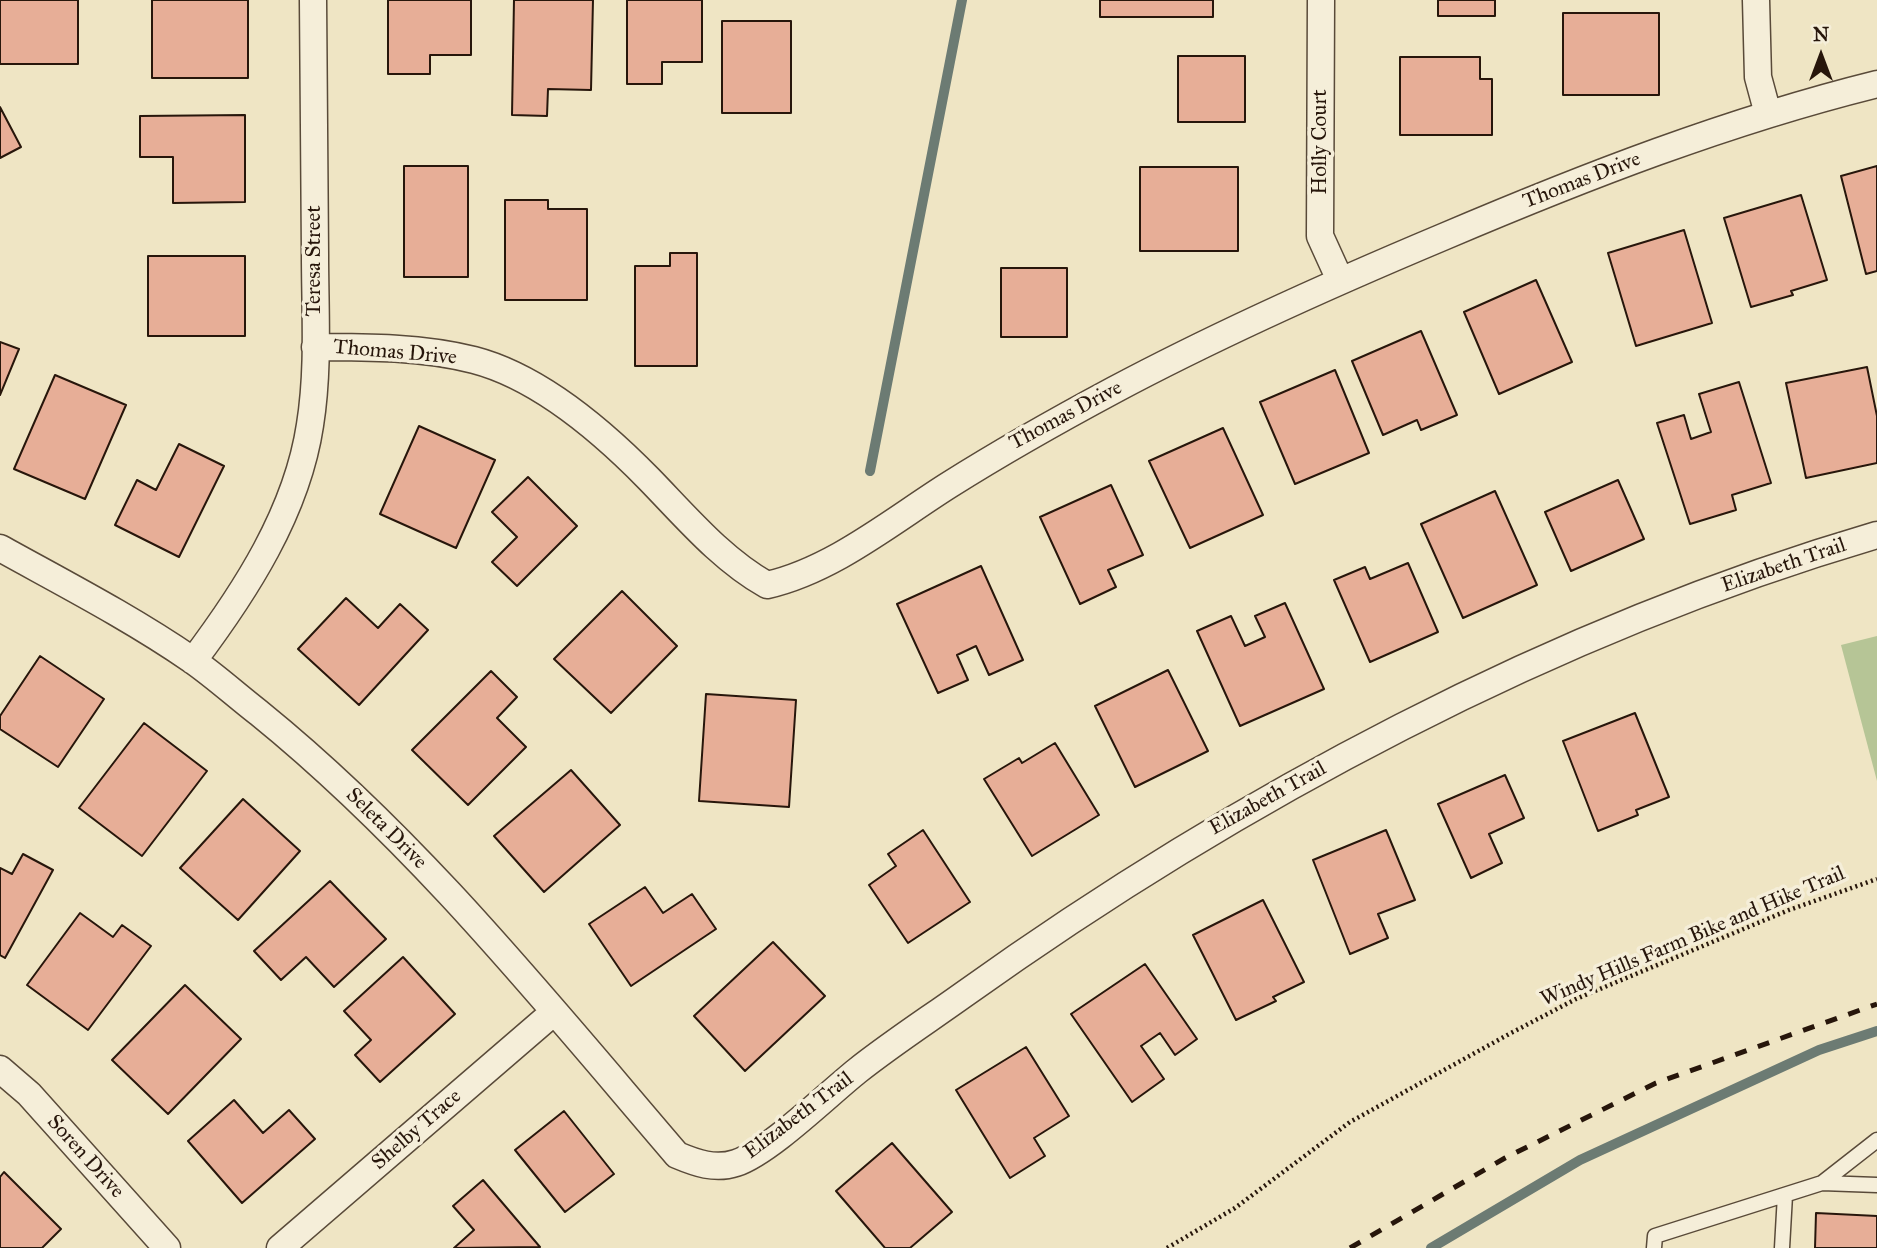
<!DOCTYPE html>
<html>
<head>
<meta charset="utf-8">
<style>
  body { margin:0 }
  #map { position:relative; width:1877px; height:1248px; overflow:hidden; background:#efe5c4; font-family:"IM FELL Great Primer",serif }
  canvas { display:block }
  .north { position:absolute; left:1786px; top:21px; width:70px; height:70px; -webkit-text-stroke:5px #f5eed9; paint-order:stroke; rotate:0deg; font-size:19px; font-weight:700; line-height:28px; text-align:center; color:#27160b }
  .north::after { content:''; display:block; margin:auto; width:24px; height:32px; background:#27160b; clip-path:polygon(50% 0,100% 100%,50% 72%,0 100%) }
</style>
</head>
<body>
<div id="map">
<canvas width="1877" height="1248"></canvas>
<div class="north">N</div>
</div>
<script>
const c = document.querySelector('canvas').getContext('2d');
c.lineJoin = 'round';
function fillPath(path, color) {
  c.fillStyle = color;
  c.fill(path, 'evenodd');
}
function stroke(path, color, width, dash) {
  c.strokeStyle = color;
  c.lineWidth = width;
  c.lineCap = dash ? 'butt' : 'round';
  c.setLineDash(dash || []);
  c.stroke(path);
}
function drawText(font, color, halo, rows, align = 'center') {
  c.font = font + ' "IM FELL Great Primer",serif';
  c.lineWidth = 7;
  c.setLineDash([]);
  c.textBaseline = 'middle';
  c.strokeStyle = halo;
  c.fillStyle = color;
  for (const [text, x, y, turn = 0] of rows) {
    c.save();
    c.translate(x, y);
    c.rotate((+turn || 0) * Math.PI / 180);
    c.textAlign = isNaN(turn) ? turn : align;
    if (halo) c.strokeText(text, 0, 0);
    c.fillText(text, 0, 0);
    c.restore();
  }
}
const green = new Path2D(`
  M1877,636v145l-36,-136z`);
const stream = new Path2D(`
  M870,471l92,-471
  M1431,1248l149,-88 239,-110 58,-19`);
const building = new Path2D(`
  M0,0h78v64h-78z
  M152,0h96v78h-96z
  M388,0h83v55h-41v19h-42z
  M514,0h79l-2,90 -43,-1 -1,27 -35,-1z
  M627,0h75v62h-40v22h-35z
  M1100,0h113v17h-113z
  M1438,0h57v16h-57z
  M1563,13h96v82h-96z
  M722,21h69v92h-69z
  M1178,56h67v66h-67z
  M1400,57h80v22h12v56h-92z
  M0,107l21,40 -21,11z
  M245,115v87l-72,1v-46h-33v-41z
  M404,166h64v111h-64z
  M1877,166v105l-11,3 -25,-98z
  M1140,167h98v84h-98z
  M1801,195l26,85 -36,11 2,4 -42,12 -27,-89z
  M505,200h43v9h39v91h-82z
  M1684,230l28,93 -76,23 -28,-93z
  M670,253h27v113h-62v-100h35z
  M148,256h97v80h-97z
  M1001,268h66v69h-66z
  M1536,280l36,82 -73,32 -35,-82z
  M1421,331l36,84 -36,15 -4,-10 -34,15 -31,-74z
  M0,342l19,7 -19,46z
  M1867,367l10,49v47l-71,15 -20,-95z
  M1335,370l34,83 -74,31 -35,-82z
  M55,375l71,30 -41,94 -71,-30z
  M1739,382l32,101 -39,12 4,15 -46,14 -33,-101 27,-8 7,24 20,-7 -12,-38z
  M419,426l76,34 -39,88 -76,-34z
  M1223,428l40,87 -73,33 -41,-87z
  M179,444l45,22 -45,91 -64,-32 22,-45 19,10z
  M528,477l49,49 -60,60 -25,-24 25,-25 -25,-25z
  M1618,480l26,59 -73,32 -26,-59z
  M1111,485l32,70 -35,15 8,17 -36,17 -40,-87z
  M1495,491l42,94 -74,33 -42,-94z
  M1408,563l30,69 -68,30 -36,-82 31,-13 5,12z
  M981,566l42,94 -34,15 -13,-29 -19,9 11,25 -30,13 -41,-89z
  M622,591l55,55 -66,67 -57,-54z
  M346,598l32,30 22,-24 28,26 -69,75 -61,-56z
  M1285,603l39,86 -84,37 -43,-95 34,-15 14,30 20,-9 -10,-21z
  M40,656l64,43 -46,68 -58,-38v-13z
  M1168,670l40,81 -73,36 -40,-81z
  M491,671l26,26 -20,21 29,29 -58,58 -56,-55z
  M706,694l90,6 -7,107 -90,-6z
  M1635,713l34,84 -33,13 2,5 -40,16 -35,-90z
  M144,723l63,48 -65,85 -63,-48z
  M1055,743l44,72 -67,41 -48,-77 35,-21 3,5z
  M571,770l49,55 -76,67 -50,-56z
  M1505,775l19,43 -35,16 13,29 -31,15 -33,-74z
  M243,799l57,52 -62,69 -58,-52z
  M923,830l47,72 -62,41 -39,-58 27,-19 -8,-12z
  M1386,830l29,70 -37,14 10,24 -38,16 -37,-94z
  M23,854l30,16 -48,88 -5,-3v-87l12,6z
  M330,881l56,58 -52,48 -28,-30 -25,23 -27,-29z
  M645,887l18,26 29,-19 24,35 -85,57 -42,-62z
  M1263,900l41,82 -31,15 3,4 -40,19 -43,-85z
  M80,913l33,24 9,-12 29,21 -63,84 -61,-45z
  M773,942l52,54 -80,75 -51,-55z
  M403,957l52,57 -75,68 -25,-27 16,-15 -27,-29z
  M1145,964l52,75 -22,16 -15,-22 -19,13 23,33 -32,23 -61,-88z
  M185,985l56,54 -73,75 -56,-54z
  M1026,1047l43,69 -35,22 11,18 -35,22 -54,-88z
  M234,1100l29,33 26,-23 26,29 -73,64 -54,-62z
  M564,1111l50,63 -49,38 -50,-62z
  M892,1143l60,69 -42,36h-25l-49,-57z
  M4,1172l57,57 -19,19h-42v-71z
  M483,1180l57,67 -86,1 20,-18 -21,-24z
  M1816,1213l61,3v32h-62z`);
const path = new Path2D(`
  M1167,1248l68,-40 115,-86 161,-89 65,-34 213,-89 88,-31`);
const lane = new Path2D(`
  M1822,1183l55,-43
  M1654,1248l1,-12 167,-53 55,2
  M1782,1248l3,-53`);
const street = new Path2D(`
  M1321,0l-1,236 20,44
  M1756,0l2,77 10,37
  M315,347c53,0 108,0 159,13 65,17 129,72 175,119 37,38 72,80 118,106 66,-15 125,-64 182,-100 54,-34 109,-65 165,-95 107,-57 217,-106 329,-153 141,-60 285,-116 434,-153
  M0,548c65,36 131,70 192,112 23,16 45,36 67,53 158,128 286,288 418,442 19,8 38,15 59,8 33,-11 91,-68 121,-92 34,-27 71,-51 106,-76 274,-196 590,-365 914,-460
  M193,661c52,-69 104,-149 117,-236 9,-56 5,-114 5,-170 -1,-85 -2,-170 -2,-255
  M0,1069l29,25 138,154
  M280,1248l274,-236`);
const rail = new Path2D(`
  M1350,1248l155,-90 151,-75 221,-79`);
const streetNames = [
  ["Holly Court",1321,142,-90],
  ["Thomas Drive",1582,181,-21],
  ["Teresa Street",315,261,-90],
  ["Thomas Drive",395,353,5],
  ["Thomas Drive",1066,416,-28],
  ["Elizabeth Trail",1784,566,-19],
  ["Elizabeth Trail",1268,799,-29],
  ["Seleta Drive",386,829,45],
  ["Windy Hills Farm Bike and Hike Trail",1693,937,-23],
  ["Elizabeth Trail",799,1116,-37],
  ["Shelby Trace",417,1130,-41],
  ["Soren Drive",85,1157,48]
];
fillPath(green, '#b6c596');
stroke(stream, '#6c7b73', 10);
fillPath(building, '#e7ae97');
stroke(building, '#27160b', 2);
stroke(lane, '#594a39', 17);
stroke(street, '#594a39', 29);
stroke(path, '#27160b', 4.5, [2, 3.5]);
stroke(lane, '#f5eed9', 14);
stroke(street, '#f5eed9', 26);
stroke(rail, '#27160b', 5, [12, 12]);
drawText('21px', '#27160b', '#f5eed9', streetNames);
</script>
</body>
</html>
